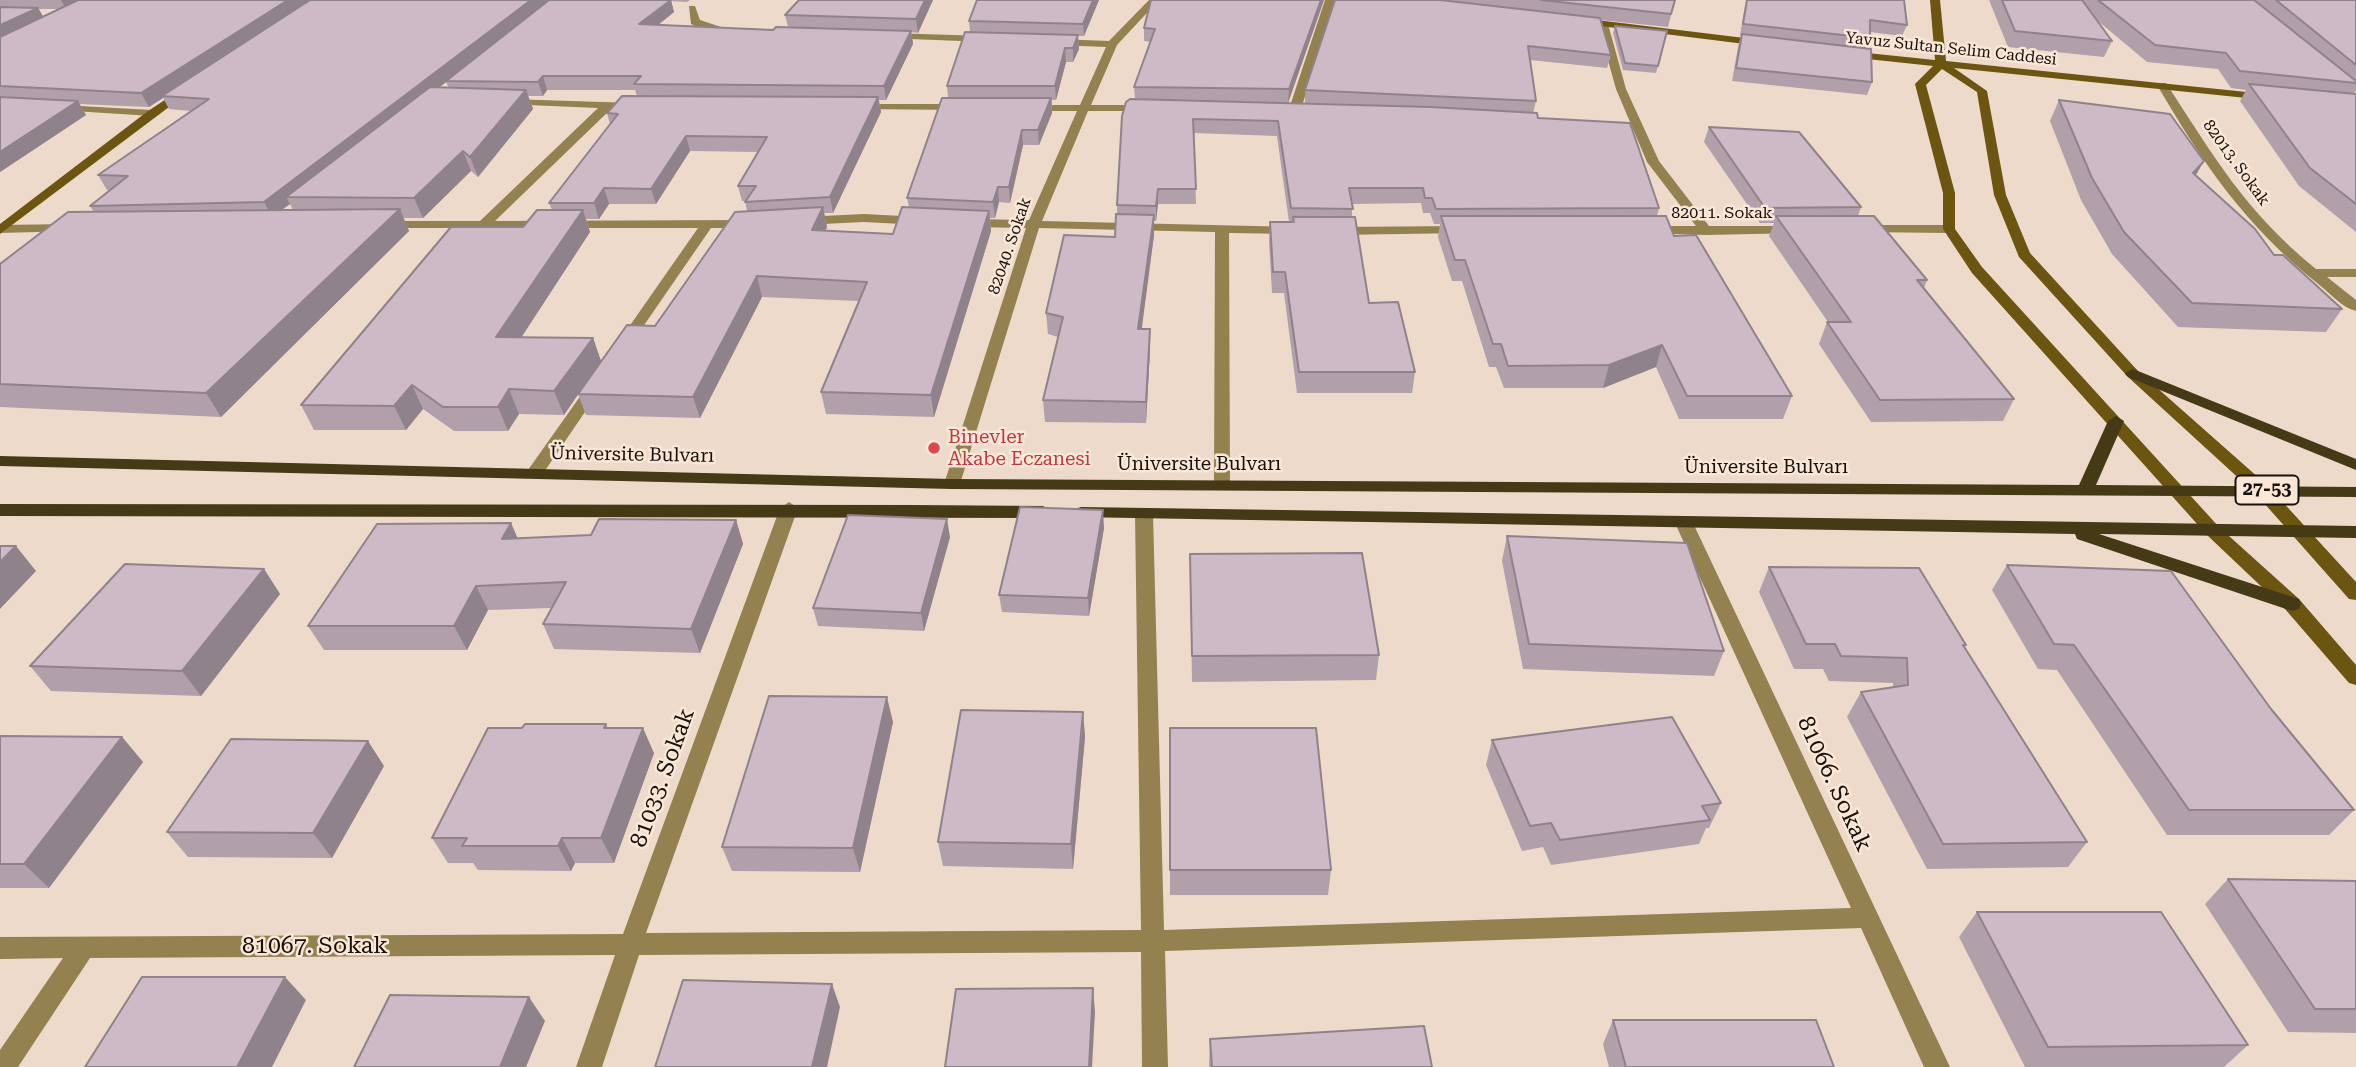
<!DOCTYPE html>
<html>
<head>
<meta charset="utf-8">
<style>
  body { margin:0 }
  canvas { display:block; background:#eddaca }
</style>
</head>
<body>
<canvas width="2356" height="1067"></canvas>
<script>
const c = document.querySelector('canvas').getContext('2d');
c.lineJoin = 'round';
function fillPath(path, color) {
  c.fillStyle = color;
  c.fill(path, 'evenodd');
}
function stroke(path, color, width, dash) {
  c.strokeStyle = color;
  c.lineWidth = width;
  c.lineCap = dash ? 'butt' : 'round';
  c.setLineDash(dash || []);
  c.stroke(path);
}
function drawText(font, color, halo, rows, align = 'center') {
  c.font = font + ' "Roboto Serif",serif';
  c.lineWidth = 5;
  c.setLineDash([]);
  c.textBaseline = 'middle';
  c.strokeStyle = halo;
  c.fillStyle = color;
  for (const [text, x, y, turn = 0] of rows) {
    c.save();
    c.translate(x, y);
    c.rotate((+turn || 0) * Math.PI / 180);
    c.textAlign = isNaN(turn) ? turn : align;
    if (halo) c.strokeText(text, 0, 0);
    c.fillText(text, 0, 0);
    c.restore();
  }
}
const street = new Path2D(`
  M1149,0h10l-42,45 -26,60h58l6,3 -6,3h-61l-46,110 254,6v6l-5,1 -62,-1 1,252 -8,5 -8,-5 1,-253 -176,-4 -79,256 -8,5 -6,-1 -2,-4 82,-256 -60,-1 -6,-4 6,-4 63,1 48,-109h-47l-6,-3 6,-3h50l26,-58 -50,-2 -5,-3 5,-3 53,2z
  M1325,0h10l-34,109 -10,2 -2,-2z
  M689,6h6l5,14 33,11c-12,7 -29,-1 -42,-7z
  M1603,21l5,3 18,65 33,72 50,65h86l7,4 -2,3 -94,2 -63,-2v-6l5,-1h48l-49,-64 -31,-73 -18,-65z
  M889,33l97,3 5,3 -5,3 -101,-4v-4z
  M2158,83h8c49,75 79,128 150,186h40v8h-29l29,23v11c-14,-3 -27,-19 -39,-28 -73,-59 -113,-118 -160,-198z
  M508,99l126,4 6,3 -6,3h-23l-116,112 254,-1 6,4 -6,4h-38l-82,119 -5,1 -7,-4 81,-116h-318l-1,-3 6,-4h95l118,-113 -94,-4 -2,-2z
  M858,104h105l6,3 -6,3 -109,-1v-4z
  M61,105l91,5 6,3 -6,3 -95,-6v-4z
  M864,214l57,3 6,4 -6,4 -57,-3 -62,3 -6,-4 6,-4z
  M70,224l5,1v6l-75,2 1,-8z
  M1862,225h87l6,4 -6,4 -92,-1v-6z
  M1463,226l5,1v6l-135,2 -7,-4 7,-4z
  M596,379l8,5 -64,94h-12l-2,-4 2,-4 63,-89z
  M789,502l9,6 -152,425 495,-3 -6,-416 9,-6 9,6 11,416 687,-22 -176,-385 9,-6 9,6 257,544h-26l-63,-139 -696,23 3,116h-26l-1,-115 -502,3 -37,112h-26l39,-112 -525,3 -72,109h-18v-17l63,-92 -63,1v-22l623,-3 157,-426z`);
const secondary = new Path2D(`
  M1930,0h10l6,61 320,33 6,3 -6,3 -312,-32 33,23 19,104 24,58 108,118 130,115 88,96v18l-7,-1 -93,-105 -128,-117 -109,-120 -25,-62 -17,-103 -35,-23 -16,16 29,108v36l27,38 237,260 80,72 57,66v20l-7,-2 -64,-74 -78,-74 -235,-262 -29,-44v-36l-28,-109 18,-18 -85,-9 -5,-3 5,-3 87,9z
  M1580,18l181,22 5,3 -5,3 -185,-23 -1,-2z
  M180,90l9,2 -189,142v-10l148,-113z`);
const primary = new Path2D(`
  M2133,369l223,90v11l-228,-93 -3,-3 3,-3z
  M2116,416l8,5 -28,64 260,2v10l-1404,-8 -952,-23v-10l952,23 1127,6 29,-64z
  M0,504l913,1 130,1 9,6 -9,6 -1043,-2z
  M1081,507l1275,19v12l-257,-4 200,65 2,5 -2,5 -7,2 -215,-72 -2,-5 -1000,-17 -3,-4 3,-4z`);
const wall = new Path2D(`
  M0,0h690l-3,2 -16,-1 3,11 -16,13 115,5 15,-3 -3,-12 14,-15h134l-15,33 -7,-1 2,12 -27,56h-7l2,12 -48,101h-9l3,14 -2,4 68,3 16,-27 -2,-9 41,-100 -1,-12 23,-54 -1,-11 8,-21h122l-15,36h-6l1,13 -6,13h-7l-10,38h-4v13l-13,32h-16l-13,58 -11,-1 -4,16h-5l1,13 -57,186 -108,-3 -5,-22 38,-91 -97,-4 -62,121 -114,-3 -8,-21 -14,21 -45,-1 -11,17h-54l-31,-22 -17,21h-92l-13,-25 222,-178 29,-17 -3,-7 61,-79 -3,-11 30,-17 -2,-6h-88l-4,6h-15l5,13 -55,68 -7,-6 -48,47h-20l6,13 -188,186 -221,-10v-143l94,-52 -4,-6 20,-16h-3l-9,-15 93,-64 -22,-2 -6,-11 -14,9 -70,-3 7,11 -86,57zM39,9h19l-15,8zM446,82l3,6 -10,-1zM690,151l68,1 -20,34 4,15h3l2,10 -92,115 -54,35 -8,-23 -72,-1 69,-105 -4,-13h13l10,-15h47zM290,204l3,6h-12z
  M1151,0h173l-36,103 17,1v-14l30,-90h340l-7,27 -68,-7 11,35 -4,13 -77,-8 6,41 -3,12 5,5 121,90 -2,8 17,20 118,160 -9,23h-104l-23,-52 -53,21h-99l-8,-21h-7l-27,-86h-10l-14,-44 2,-13h-6l-4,-11h-7l-2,-10 -69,1v13l17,86 46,69 -3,21h-115l-13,-100h-12l-3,-51 1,-20h19l-12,-86 -83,-3 2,71h-38l-2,17h-2v14l-13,94 9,21 -4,73 -101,-1 -2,-22 15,-63 -10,-3 -2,-21 69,-76 2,-23v-9l18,-106 -1,-12 17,-45 -7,-1v-13z
  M1746,0h158l3,25 -5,11 -32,-4v6l-3,10 5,34 -5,13 -135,-14 6,-34 3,-11 -1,-1z
  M1989,0h367v91l-3,3h3v138l-57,-46 -59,-85 6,-11 -15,-2 -13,-19 -71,-7 -49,-41 14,20 -8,16 -96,-10z
  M1615,26l52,5 -11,42 -33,-3 -10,-37z
  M2059,100l137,76 78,79 68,54 -16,23 -148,-5 -66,-73 -31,-54 -31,-79z
  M1709,127l152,80 -3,9 69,64 -3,8 90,111 -11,22 -132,1 -52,-78 8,-22h1l-59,-86 5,-13h-14l-56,-81z
  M736,520l7,24 -43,109 -146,-4 -11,-25 9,-16 -64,2 -21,40h-143l-16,-24 210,-88 73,-3z
  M1104,528l-15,88 -87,-4 -3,-17z
  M1507,536l217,115 -10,25 -191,-7 -21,-108z
  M950,537l-26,94 -106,-5 -5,-18z
  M1190,554l189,101 -3,25 -184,2z
  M2007,565l264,144 83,101 -25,25h-162l-110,-165 -19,-1 -46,-79z
  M1769,567l197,78 -2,2 123,195 -19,25 -141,2 -80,-152 14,-25 32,-5v-4l-64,-2 -6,-12h-29l-35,-77z
  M264,569l16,25 -79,102 -150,-5 -21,-25z
  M1083,712l2,25 -12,132 -130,-3 -5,-24z
  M893,722l-33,150 -128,-1 -10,-24z
  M606,724l2,4 46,25 -40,110h-39l-4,8 -93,-1 -5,-7h-25l-16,-25 90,-110z
  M1170,728l161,142 -3,25h-158z
  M0,736l122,1 21,25 -94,126h-49z
  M1492,740l229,63 -12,25h-3l-7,16 -148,21 -8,-18 -21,4 -36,-86z
  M384,766l-52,92 -144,-1 -21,-25z
  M2228,879l128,2v152l-68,-1 -83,-128z
  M1977,912l271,133 -24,22h-199l-66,-130z
  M1613,1020l221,47h-225l-6,-23z
  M1210,1039l222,28h-223z`);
const shadedWall = new Path2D(`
  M61,0h22l-17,9z
  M288,0h25l-151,96 1,2 -14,9 -8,-14z
  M531,0h21l-254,197h-12l4,7 -18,13 -8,-15z
  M671,0l3,12 -31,25 -4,-13z
  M925,0h8l-15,33 -2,-14z
  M1093,0h6l-15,36 -1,-12z
  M1321,0h3l-36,103 1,-14z
  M38,8l7,12 -45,22v-17z
  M911,31l2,13 -27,56 -2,-14z
  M1078,35l1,14 -6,13v-14z
  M1065,48l1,14 -10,38 -1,-14z
  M543,76l4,14 -4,6 -5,-14z
  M526,90l7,19 -55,68 -8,-20z
  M878,97l3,15 -48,101 -3,-16z
  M1051,98l1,15 -13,32 -1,-15z
  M78,101l8,14 -86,57v-20z
  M1022,130l1,15 -13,58 -1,-16z
  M686,136l4,15 -34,53 -5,-15z
  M463,151l8,20 -48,47 -9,-20z
  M2204,161l-12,21 1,-9z
  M998,187l1,15 -4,16 -2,-16z
  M604,188l5,16 -10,15 -5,-16z
  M1158,189v15l-2,17v-15z
  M823,207l4,20 -11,23 -4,-20z
  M400,209l9,22 -188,186 -15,-24z
  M583,210l7,22 -84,129 -10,-24z
  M989,211l2,20 -57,186 -3,-22z
  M1154,215v20l-15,115 -1,-21z
  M757,276l5,21 -62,121 -7,-21z
  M1150,329v21l-4,73v-21z
  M593,338l8,23 -37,54 -10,-24z
  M1662,345l-6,22 -53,21 6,-23z
  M412,385l11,24 -17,21 -12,-24z
  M509,389l10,25 -11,17 -10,-24z
  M1103,510l1,18 -15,88 -1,-18z
  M947,519l3,18 -26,94 -3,-18z
  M736,520l7,24 -43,109 -9,-24z
  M511,523l11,25 -20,-9z
  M16,546l20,25 -36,38v-47z
  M264,569l16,25 -79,102 -19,-25z
  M476,586l12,24 -21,40 -13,-24z
  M887,697l6,25 -33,150 -7,-24z
  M1083,712l2,25 -12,132 -2,-25z
  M643,728l11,25 -40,110 -13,-25z
  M122,737l21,25 -94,126 -25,-24z
  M368,741l16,25 -52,92 -19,-25z
  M562,838l13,25 -4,8 -13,-25z
  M285,977l21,23 -34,67h-35z
  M832,984l8,23 -13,60h-15z
  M1093,988l2,24 -3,55h-3z
  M529,997l16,24 -19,46h-26z`);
const building = new Path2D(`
  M78,0h210l-147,93 -141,-7v-49z
  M310,0h221l-267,202 -174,4 38,-30 -30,-1 111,-76 -47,-3z
  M549,0h122l-32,24 134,6 3,-3 135,4 -27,55 -250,-2 7,-8h-98l-5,6 -92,-1z
  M799,0h126l-9,19 -131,-4z
  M977,0h116l-10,24 -114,-3z
  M1151,0h170l-32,89 -155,-2 21,-58 -11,-1z
  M1335,0h105l160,18 11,37 -83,-9 8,55 -231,-11z
  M1541,0h134l-4,14z
  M1747,0h157l3,25 -37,-5v18l-127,-14z
  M2002,0h80l30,41 -97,-10z
  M2098,0h156l102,81v2l-116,-12 -14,-18 -71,-8z
  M2276,0h80v65z
  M0,7l38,1 -38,17z
  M1615,26l52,5 -9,35 -33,-3z
  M965,32l113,3 -5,13h-8l-10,38h-108z
  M1742,34l129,15 1,33 -136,-14z
  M2249,84l107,10v110l-46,-36z
  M430,87l96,3 -56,67 -7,-6 -49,47 -128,-1z
  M622,96l256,1 -48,100 -85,5 11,-16h-18l29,-49 -81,-1 -35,53 -47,-1 -10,15h-45l69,-89 -11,-1z
  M0,97l78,4 -78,51z
  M942,98h109l-13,32h-16l-13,57h-11l-5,15 -86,-4z
  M1130,99l301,8 106,6 1,5 92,5 29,85 -223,1 -4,-11h-7l-2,-10h-74l4,21 -62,-1 -13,-87 -85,-2 3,70h-38l-2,17 -39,-1 5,-89 4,-14z
  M2059,100l111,14 34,47 -11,12 62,56 19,26h9l59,54 -150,-6 -68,-71 -32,-54z
  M1709,127l90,5 62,75 -96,1z
  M823,207l-11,23 81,4 9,-27 87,4 -58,184 -110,-3 46,-110 -110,-6 -64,121 -115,-3 49,-69 28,1 80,-114z
  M400,209l-194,184 -206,-9v-120l68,-52z
  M537,210h46l-87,127 97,1 -39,53 -45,-2 -11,18h-55l-31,-22 -18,21 -93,-1 150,-178h72z
  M1116,214l38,1 -16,114h12l-4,73 -103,-2 20,-83 -17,-4 18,-78 51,2z
  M1441,216h225l8,20 22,-1 96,161h-105l-25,-51 -53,20 -101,1 -7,-22h-8l-28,-84h-10z
  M1776,216h98l53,64h-10l97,119 -134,1 -53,-78h24z
  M1293,217h62l14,86 29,-1 17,70h-116l-14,-100h-12l-3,-50h24z
  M1020,507l83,3 -15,88 -89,-3z
  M848,515l99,4 -26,94 -108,-5z
  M599,519l137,1 -45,109 -148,-5 23,-42 -90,4 -22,40h-146l69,-102 134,-1 -9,16 89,-4z
  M1507,536l180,7 37,108 -195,-7z
  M0,546h16l-16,16z
  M1362,553l17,102 -187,1 -2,-102z
  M125,564l139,5 -82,102 -152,-5z
  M2007,565l164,6 100,138 83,101h-165l-115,-165 -20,-1z
  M1769,567l150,1 47,77h-3l124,197 -144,2 -82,-152 47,-7 -1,-27 -66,-2 -6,-12h-29z
  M769,696l118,1 -34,151 -131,-1z
  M961,710l122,2 -12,132 -133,-2z
  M1672,717l49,86 -19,3 8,14 -150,20 -9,-17 -21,3 -38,-86z
  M525,724h81l-2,4h39l-42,110h-39l-4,8h-96l5,-8h-35l56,-110h34z
  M1170,728h146l15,142h-161z
  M0,736l122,1 -98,127h-24z
  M231,739l137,2 -55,92 -146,-1z
  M2228,879l128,2v128h-41z
  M1977,912h184l87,133 -200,2z
  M142,977h143l-48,90h-152z
  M683,980l149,4 -20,83h-157z
  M1093,988l-4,79h-144l11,-78z
  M390,995l139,2 -29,70h-146z
  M1613,1020h203l18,47h-208z
  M1424,1026l8,41h-220l-2,-28z`);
const markers = [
  [934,448,7,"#e0444e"]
];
const farStreetnames = [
  ["Yavuz Sultan Selim Caddesi",1951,49,6],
  ["82013. Sokak",2236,163,54],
  ["82011. Sokak",1722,213],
  ["82040. Sokak",1010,246,-71]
];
const shields = [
  [2267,490,63]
];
const shieldNames = [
  ["27-53",2267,490]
];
const healthNames = [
  ["Binevler",948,437],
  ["Akabe Eczanesi",948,459]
];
const streetNames = [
  ["Üniversite Bulvarı",632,455,1],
  ["Üniversite Bulvarı",1199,464],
  ["Üniversite Bulvarı",1766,467]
];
const nearStreetnames = [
  ["81033. Sokak",663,778,-70],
  ["81066. Sokak",1834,784,65],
  ["81067. Sokak",315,946]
];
fillPath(street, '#948150');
fillPath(secondary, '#6c5511');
fillPath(primary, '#463916');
fillPath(wall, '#b19faa');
fillPath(shadedWall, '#90828b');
fillPath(building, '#ceb9c6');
stroke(building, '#90828b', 2);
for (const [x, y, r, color] of markers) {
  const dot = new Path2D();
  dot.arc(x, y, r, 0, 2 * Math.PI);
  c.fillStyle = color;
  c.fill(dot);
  stroke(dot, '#fbe7d7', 2.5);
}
drawText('16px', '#17110c', '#fbe7d7', farStreetnames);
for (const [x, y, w] of shields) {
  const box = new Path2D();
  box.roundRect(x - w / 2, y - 14.5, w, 29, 5);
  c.fillStyle = '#fbe7d7';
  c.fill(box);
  stroke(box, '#17110c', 2);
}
drawText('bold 18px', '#17110c', null, shieldNames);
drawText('19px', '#be3a42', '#fbe7d7', healthNames, 'left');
drawText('19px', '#17110c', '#fbe7d7', streetNames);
drawText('23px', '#17110c', '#fbe7d7', nearStreetnames);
</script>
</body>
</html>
